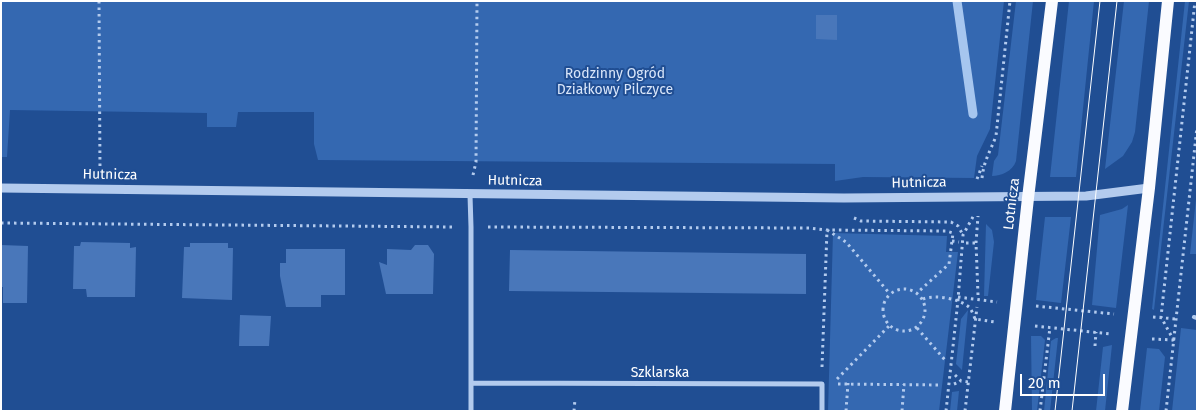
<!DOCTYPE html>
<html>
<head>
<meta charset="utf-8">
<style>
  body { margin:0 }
  #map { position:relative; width:1198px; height:412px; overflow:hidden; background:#204e93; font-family:"Fira Sans",sans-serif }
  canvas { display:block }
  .frame { position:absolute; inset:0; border:2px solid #fff; pointer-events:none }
  .scale { position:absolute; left:1020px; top:374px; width:85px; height:22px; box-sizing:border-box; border:2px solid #fff; border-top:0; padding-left:6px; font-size:15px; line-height:18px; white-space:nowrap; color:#fff; -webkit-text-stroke:4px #204e93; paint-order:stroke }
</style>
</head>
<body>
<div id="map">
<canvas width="1198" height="412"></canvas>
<div class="frame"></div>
<div class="scale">20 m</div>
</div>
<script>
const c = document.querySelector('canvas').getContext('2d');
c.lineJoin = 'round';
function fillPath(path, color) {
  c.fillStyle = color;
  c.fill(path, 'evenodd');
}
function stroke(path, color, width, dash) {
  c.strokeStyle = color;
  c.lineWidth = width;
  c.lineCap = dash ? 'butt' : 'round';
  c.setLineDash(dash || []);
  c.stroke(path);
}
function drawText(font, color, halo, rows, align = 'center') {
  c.font = font + ' "Fira Sans",sans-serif';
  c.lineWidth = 4;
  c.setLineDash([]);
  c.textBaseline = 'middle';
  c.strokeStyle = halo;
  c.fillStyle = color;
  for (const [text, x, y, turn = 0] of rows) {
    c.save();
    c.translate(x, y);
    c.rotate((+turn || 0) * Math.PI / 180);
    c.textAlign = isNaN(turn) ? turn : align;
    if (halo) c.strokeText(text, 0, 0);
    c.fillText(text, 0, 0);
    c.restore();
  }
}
const green = new Path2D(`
  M1,1h1003l-14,128 -13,27 -3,22 -111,-1 -28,4v-17l-517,-4 -4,-16v-32h-76l-2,15h-29v-14l-197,-3 -3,47h-6z
  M1016,1h17l-17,160c-3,10 -15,15 -24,15l2,-15 4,-6z
  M1069,1h25l-18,176h-26z
  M1124,1h25l-14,131 -3,10 -9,14 -18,13z
  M1185,1h4l-35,309 -2,-1z
  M1197,190v64h-7z
  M1128,205l-12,103 -24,-3 8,-90 22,-6z
  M1045,217h26l-10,86 -25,-3z
  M986,224l6,6 2,12 -6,54h-4z
  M833,233l114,3 -1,16h12l-19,159h-111z
  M968,310l-6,60 -6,-6 5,-45z
  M1181,328l16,2v81h-25z
  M1031,336h10l4,4 -8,71h-5z
  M1056,338h2l-8,73h-6l7,-70z
  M1112,345l-7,66h-9l7,-64z
  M1147,348l12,1 6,8 -6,54h-19z
  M959,391l-2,20h-7l2,-19z`);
const stream = new Path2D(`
  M957,1l16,113`);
const building = new Path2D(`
  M816,15h21v25l-21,-1z
  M81,242l49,1v5l6,-1 -1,50h-48l-1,-8h-13l1,-43h6z
  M190,243h38v5h5l-1,52 -50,-2 2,-51h6z
  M1,245l27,1 -1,57h-24v-16h-2z
  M415,245h13l6,9 -1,40h-47l-7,-32 8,3v-16l24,1z
  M286,249h59v46h-24v12h-35l-6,-31v-13h6z
  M510,250l296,4v40l-297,-3z
  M240,315l31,1 -2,30h-30z`);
const path = new Path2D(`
  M99,1l1,170
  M473,175l3,-13 1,-161
  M982,178c2,-18 8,-26 14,-42l14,-135
  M977,179l5,-13
  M854,218l7,3 90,1 7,4 5,9
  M1,223l453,4
  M488,227l321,1 18,2 119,1 7,2 -4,31 -32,29
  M827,230l19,12 44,52
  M952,241l7,1
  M966,243h10
  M883 310a21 21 0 1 1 42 0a21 21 0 1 1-42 0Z
  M978,295l-2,-52 2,-27
  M958,297l39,5
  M923,299c12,-5 38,0 47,9 2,3 4,8 5,11l20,3
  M1036,306l78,8
  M1153,317l23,2
  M1035,326l76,8
  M917,328l28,32
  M1152,339l21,1
  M1174,341l-13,-24 34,-316
  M1095,346l1,-14
  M822,367l5,-137
  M955,375l6,6 8,1
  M837,379l52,-53
  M838,384l104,1
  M954,384l7,-3
  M574,411l1,-12
  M846,411l2,-28
  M902,411l2,-27
  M946,411l12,-111 5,-65 11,-20
  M965,411l12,-104
  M1040,411l10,-84
  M1166,411l31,-284`);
const service = new Path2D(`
  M1194,317l3,1`);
const minor = new Path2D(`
  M470,195l1,32v184
  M472,383l350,1v27`);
const tertiary = new Path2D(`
  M1,188l843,10 242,-2 63,-8`);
const primary = new Path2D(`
  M1005,411l23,-213 24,-197
  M1122,411l27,-223 19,-187`);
const tram = new Path2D(`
  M1055,411l45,-410
  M1072,411l45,-410`);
const parkNames = [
  ["Rodzinny Ogród",615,74],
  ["Działkowy Pilczyce",615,90]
];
const streetNames = [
  ["Hutnicza",110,175,1],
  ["Hutnicza",515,181,1],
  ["Hutnicza",919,183,-1],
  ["Lotnicza",1012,204,-83],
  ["Szklarska",660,373]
];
fillPath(green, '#3468b1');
stroke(stream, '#a6c6ef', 9);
fillPath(building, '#4977ba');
stroke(path, '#b3cbee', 3, [2.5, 4]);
stroke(service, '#b3cbee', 4);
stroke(minor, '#b3cbee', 5);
stroke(tertiary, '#b3cbee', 9);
stroke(primary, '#fafbff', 12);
stroke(tram, '#fff', 1);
drawText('14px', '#d9e6fa', '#204e93', parkNames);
drawText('14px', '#fff', '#204e93', streetNames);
</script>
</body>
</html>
